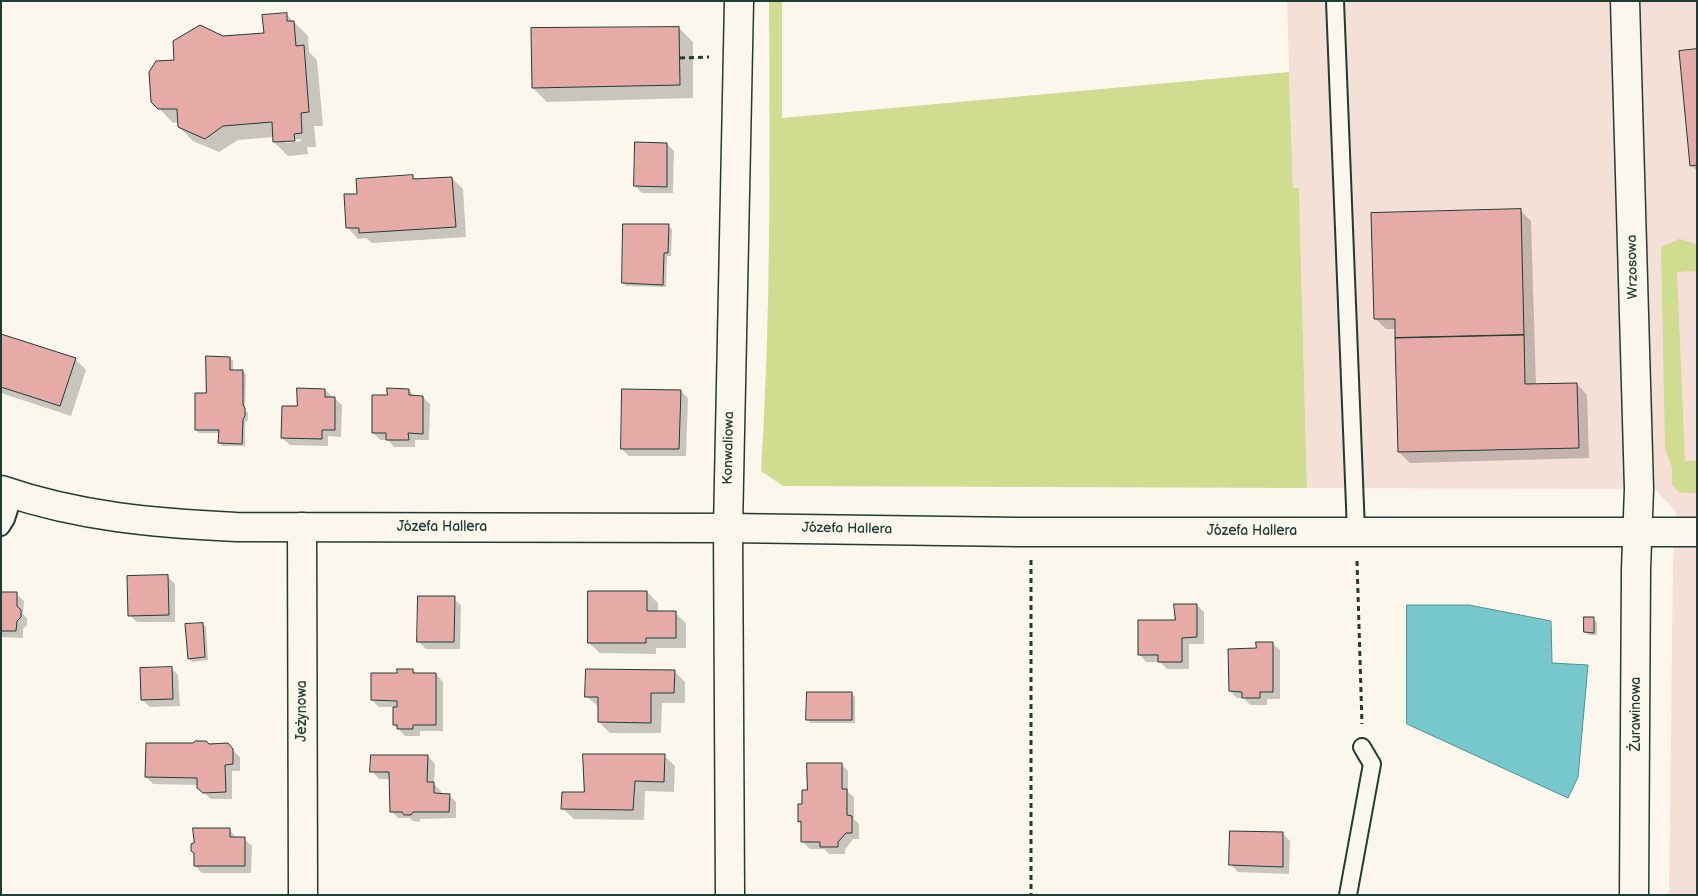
<!DOCTYPE html>
<html>
<head>
<meta charset="utf-8">
<style>
  body { margin:0 }
  #map { position:relative; width:1698px; height:896px; overflow:hidden; background:#fbf7ec; font-family:"Balsamiq Sans",sans-serif }
  canvas { display:block }
  .frame { position:absolute; inset:0; border:2px solid #1f3d34; pointer-events:none }
</style>
</head>
<body>
<div id="map">
<canvas width="1698" height="896"></canvas>
<div class="frame"></div>
</div>
<script>
const c = document.querySelector('canvas').getContext('2d');
c.lineJoin = 'round';
function fillPath(path, color) {
  c.fillStyle = color;
  c.fill(path, 'evenodd');
}
function stroke(path, color, width, dash) {
  c.strokeStyle = color;
  c.lineWidth = width;
  c.lineCap = dash ? 'butt' : 'round';
  c.setLineDash(dash || []);
  c.stroke(path);
}
function drawText(font, color, halo, rows, align = 'center') {
  c.font = font + ' "Balsamiq Sans",sans-serif';
  c.lineWidth = 4;
  c.setLineDash([]);
  c.textBaseline = 'middle';
  c.strokeStyle = halo;
  c.fillStyle = color;
  for (const [text, x, y, turn = 0] of rows) {
    c.save();
    c.translate(x, y);
    c.rotate((+turn || 0) * Math.PI / 180);
    c.textAlign = isNaN(turn) ? turn : align;
    if (halo) c.strokeText(text, 0, 0);
    c.fillText(text, 0, 0);
    c.restore();
  }
}
const built = new Path2D(`
  M1287,1h410v894h-28l4,-332 3,-51 -21,-23 -348,-1 -8,-300h-6z`);
const green = new Path2D(`
  M769,1h13v117l507,-46 4,116h6l8,300 -524,-2 -22,-15c10,-156 9,-313 8,-470z
  M1679,239l18,5v27l-20,1 8,189h12v33l-18,-2 -7,-7v-18l-7,-18 -4,-202z`);
const water = new Path2D(`
  M1407,605h62l82,16 1,42 36,2 -10,112 -10,21 -161,-74z`);
const shadow = new Path2D(`
  M286,14l22,22 1,16 8,8 6,66h-9l2,21h-9l1,7 -20,2 -14,-14v-5l-36,3 -19,12 -26,-11 -14,-14v-5l-6,1 -21,-22 23,-40 48,-24 42,-3zM301,139v2l-16,2v-3z
  M679,28l14,14v56l-146,4 -14,-14z
  M1697,50v121l-6,-6z
  M667,144l7,7 -1,42h-31l-7,-7z
  M412,176l5,4 35,-2 11,11 3,48 -94,6 -6,-5 -8,1 -10,-11 10,-33z
  M1521,211l10,10 5,164 41,-1 10,11 2,63 -179,5 -11,-11 -3,-123h-10l-11,-11z
  M668,226l4,3 -1,27h-4l-1,31 -40,-1 -3,-3z
  M1,335l74,24 11,11 -15,46 -70,-23z
  M230,358l3,3v10h10l3,4 -1,35 3,3v7l-3,2v24h-22l-4,-3 1,-10h-21l-3,-4 11,-35z
  M325,390l17,15 -1,32 -13,-1v10l-38,-1 -8,-7 16,-30z
  M409,390l6,7h8l7,7 -1,36h-14v7h-21l-6,-7h-8l-7,-8 15,-36z
  M681,391l7,7 -2,58h-57l-7,-7z
  M167,576l8,8v38h-38l-8,-7z
  M647,592l11,11v10h17l11,10v25h-30v6l-56,-1 -11,-10z
  M1,594h15l8,7 -1,13 4,4v7l-4,4v9l-22,-1z
  M453,598l8,7 -1,44h-34l-7,-7z
  M1197,605l7,7v32h-15v25h-22l-7,-7h-14l-7,-8 37,-33z
  M1593,619l4,3v13h-8l-4,-3z
  M202,624l4,3 2,33 -16,2 -3,-4z
  M1272,643l8,7v49h-13v6h-17l-6,-7h-7l-7,-7 27,-42z
  M171,668l7,7 2,31 -30,1 -8,-7z
  M413,670l4,4h19l7,8v49h-23v5h-15l-11,-12v-17h-15l-7,-7 26,-26z
  M674,671l11,11v21h-23l-1,30h-51l-11,-11v-15l-13,-11z
  M851,693l4,4v26h-44l-3,-3z
  M193,745h34l13,12v14h-8v28h-21l-13,-12v-2l-45,-1 -7,-7z
  M428,756l7,8 -1,20 7,7v4h8l7,7v16l-35,1 -2,3 -6,-1 -3,-3h-12l-7,-7v-32h-12l-7,-8z
  M664,756l11,10 -1,26 -29,-1 -1,29 -70,-1 -11,-10 22,-16z
  M841,764l7,7v21l6,5v22l5,5v15h-6l-8,11v4h-16l-5,-5h-14l-7,-7 -1,-17 -3,-4 9,-30z
  M230,830l7,9h7l8,7 -1,27h-49l-7,-7z
  M1282,833l8,8 -1,33 -51,-2 -7,-7z`);
const building = new Path2D(`
  M287,13v8h7l2,25 8,-1 5,67 -8,1 1,20 -8,1 1,7 -22,1 -1,-20 -49,4 -18,13 -27,-12 -1,-18h-19l-7,-7 -2,-30 7,-11 18,-1 -1,-19 27,-16 23,11 41,-3 -2,-18z
  M679,27l1,58 -148,3 -1,-60z
  M1697,49v116l-7,1 -11,-115z
  M635,142l32,1v44l-33,-1z
  M413,175v4l39,-2 4,50 -97,6v-5h-13l-2,-34h13l-1,-15z
  M1521,209l3,126 -129,3v-19h-21l-3,-106z
  M623,224h46l-1,29h-4l-1,32 -41,-2z
  M1,334l75,24 -16,48 -59,-19z
  M1524,335l1,49 52,-1 2,65 -181,4 -3,-114z
  M206,356l24,1v13h13v35l2,3v8l-2,3 -1,25 -24,-1 1,-13h-24v-37h11z
  M297,388l28,1v8h10v33h-13v9l-41,-1 1,-32h15z
  M387,388l22,1v6l14,1v38l-15,-1 1,7h-23v-7h-14v-38h15z
  M622,389l59,1 -2,59h-58z
  M168,575l1,40 -41,1 -1,-40z
  M588,591h59v20h29v27h-30v5h-58z
  M1,592h16v14l4,4v7l-4,4 -1,10h-15z
  M418,596h37l-1,46h-37z
  M1174,604h23v33l-15,1v24h-24v-7h-20v-35h37z
  M1584,617h10v16l-10,-1z
  M203,623l2,34 -17,2 -3,-35z
  M1256,642h17v50h-13v6h-18v-6l-13,-1 -1,-42 28,-1z
  M172,667l1,32 -32,1 -1,-32z
  M397,669h16v4h23v52h-23v4h-16v-4h-4v-18h4v-6l-26,-1v-27h26z
  M586,669l89,1 -1,23h-23v30l-53,-1v-25h-13z
  M807,692h45v28h-46z
  M196,741h10l3,3 19,-1 5,6v15l-8,1 1,27 -23,1 -6,-5v-10l-52,-1 1,-34h46z
  M583,754h82l-1,28 -29,-1 -2,29 -72,-1 1,-17h22z
  M371,755h57l-1,27h7v11l16,1 -1,18h-36l-2,3h-7l-2,-3h-12l-1,-40h-19z
  M807,763h35v26h5v26l5,1v17h-6l-8,9v5h-18v-5h-19v-21l-3,1v-18h4v-14h5z
  M193,828h37v9h15v29h-51v-13l-3,-2v-7l3,-1z
  M1230,831l53,1v35l-54,-2z`);
const path = new Path2D(`
  M680,58l29,-1
  M1031,560v335
  M1357,561l5,163`);
const service = new Path2D(`
  M1335,1l21,530
  M1,527l5,-8 8,-25
  M1348,895l24,-131 -10,-17`);
const minor = new Path2D(`
  M1625,1l14,488 -3,80 -2,326
  M302,527l1,368
  M730,895l-2,-367 11,-527`);
const tertiary = new Path2D(`
  M1,490c79,27 153,33 235,37l492,1 290,4h679`);
const streetNames = [
  ["Wrzosowa",1633,267,-91],
  ["Konwaliowa",729,448,-89],
  ["Józefa Hallera",442,527],
  ["Józefa Hallera",847,529,1],
  ["Józefa Hallera",1252,531],
  ["Jeżynowa",302,711,-90],
  ["Żurawinowa",1636,714,-90]
];
fillPath(built, '#f5e0d7');
fillPath(green, '#d0dc8f');
fillPath(water, '#76c8cd');
stroke(water, '#539090', 1);
fillPath(shadow, '#0003');
fillPath(building, '#e6aba7');
stroke(building, '#1f3d34', 1);
stroke(service, '#1f3d34', 20);
stroke(minor, '#1f3d34', 31);
stroke(tertiary, '#1f3d34', 31);
stroke(path, '#1f3d34', 3, [5, 4]);
stroke(service, '#fbf7ec', 16);
stroke(minor, '#fbf7ec', 28);
stroke(tertiary, '#fbf7ec', 28);
drawText('14px', '#1f3d34', '#fbf7ec', streetNames);
</script>
</body>
</html>
